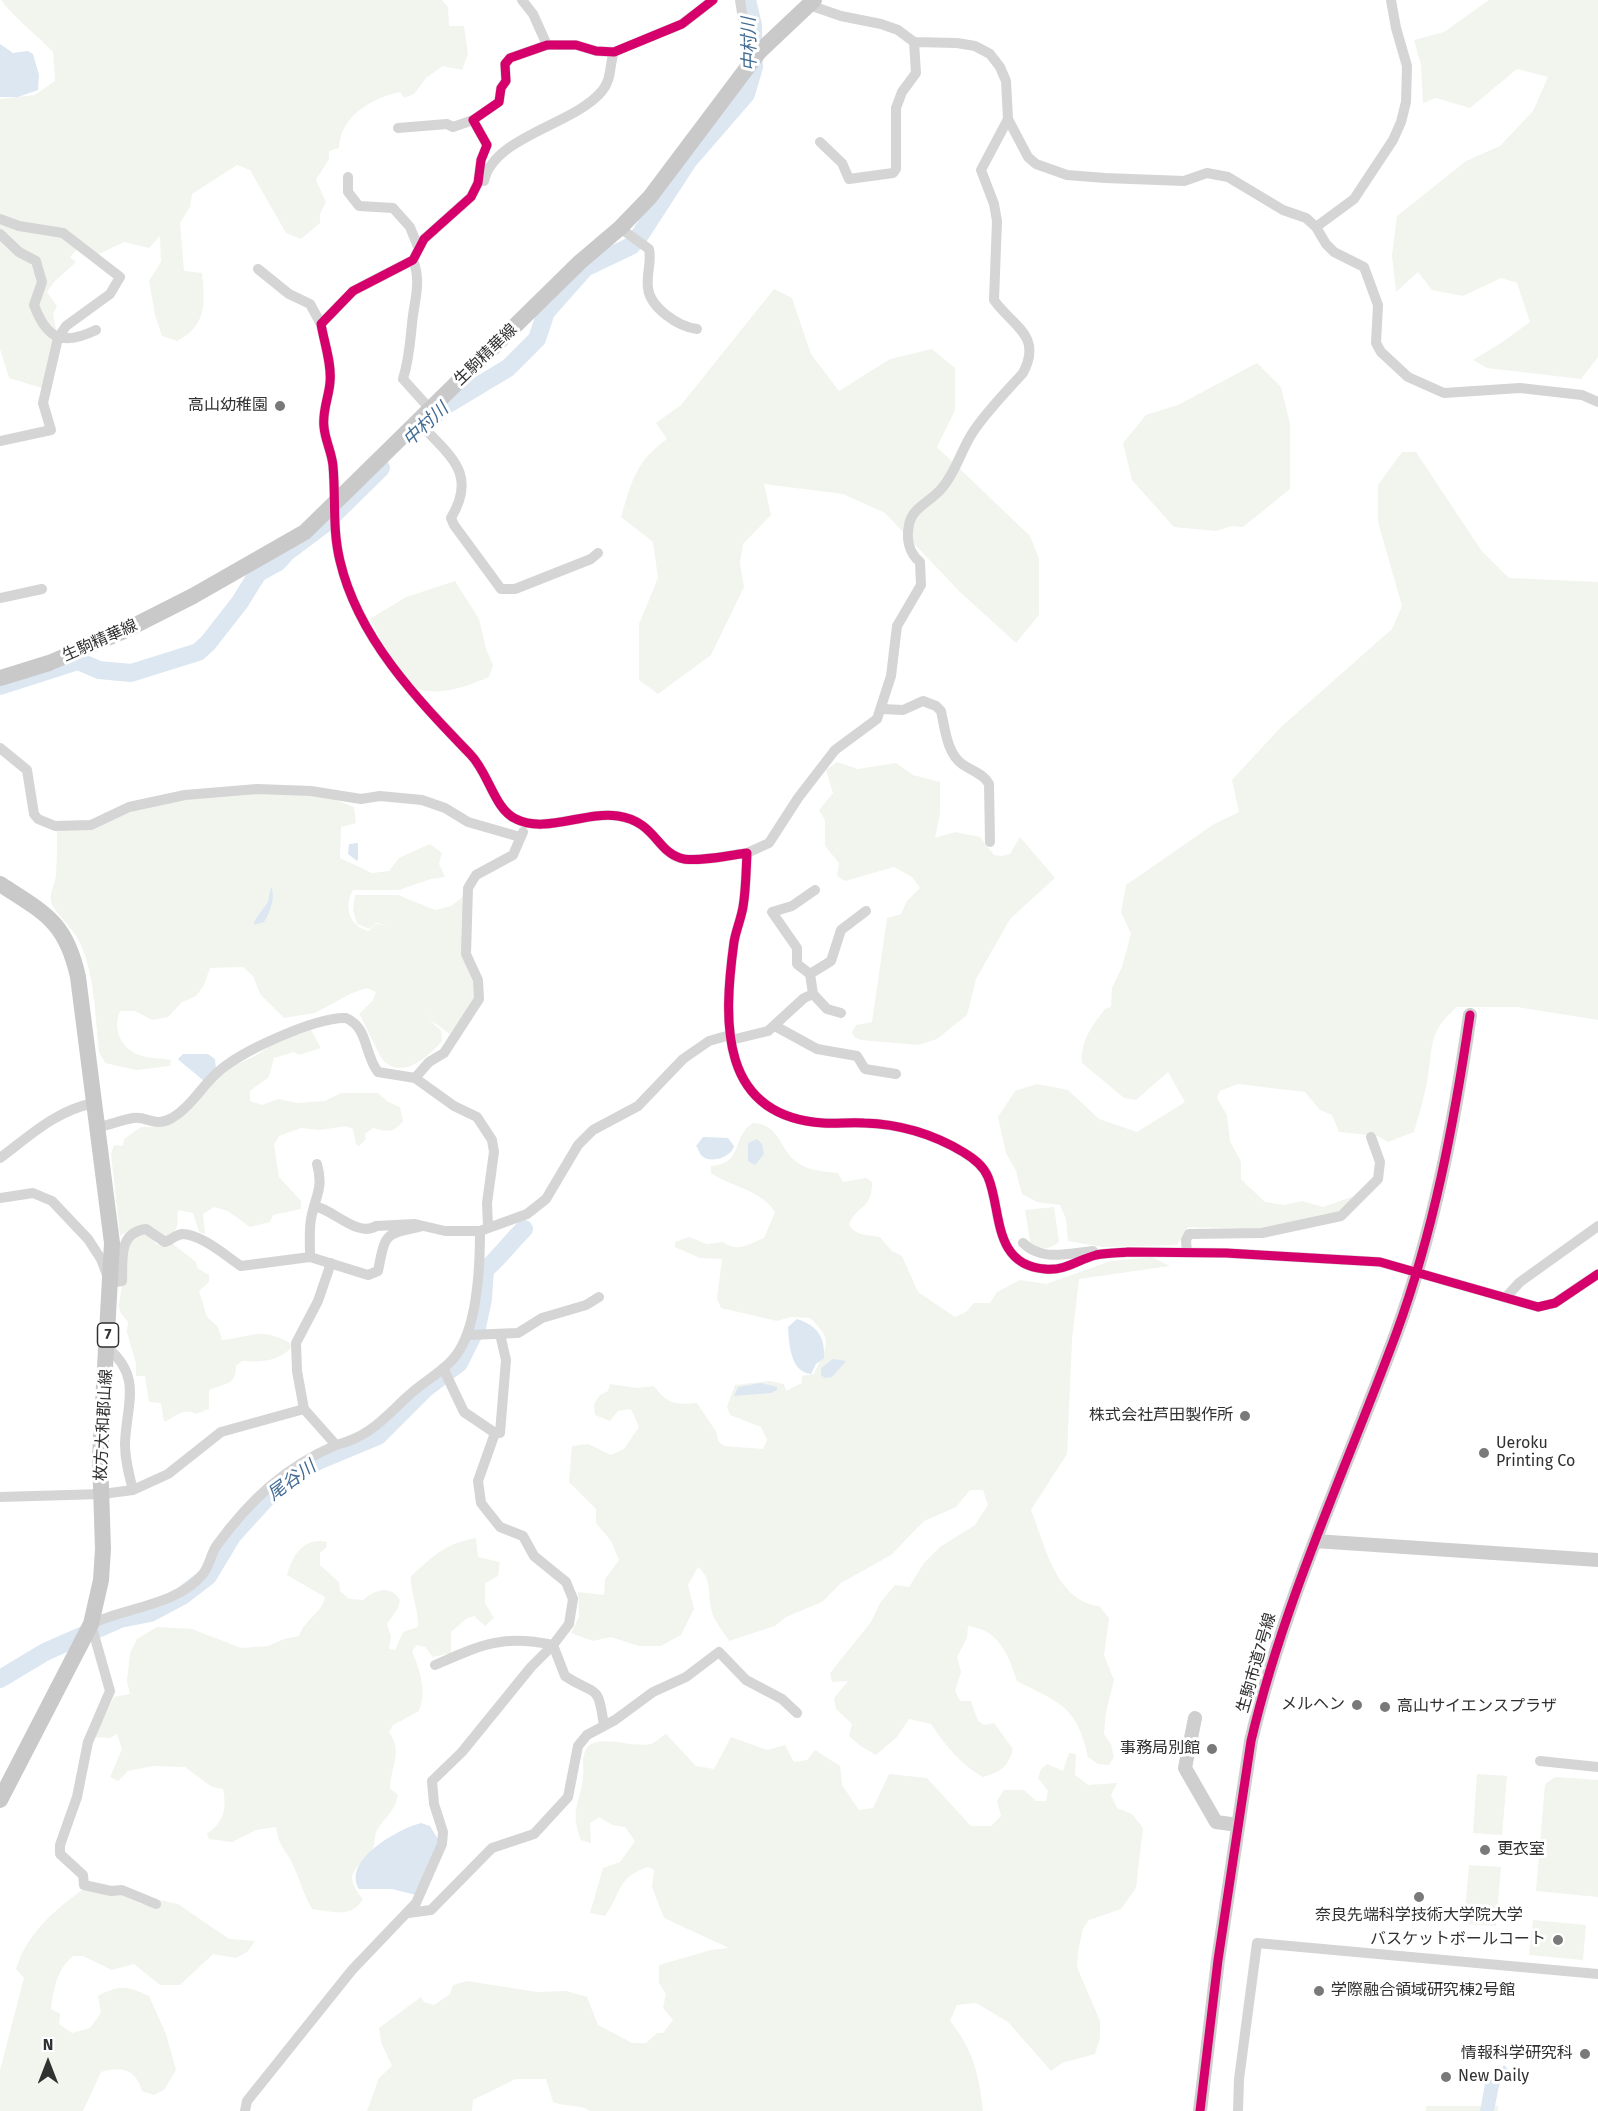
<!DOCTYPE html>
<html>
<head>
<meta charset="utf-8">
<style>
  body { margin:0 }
  #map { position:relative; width:1598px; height:2111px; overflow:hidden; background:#fff; font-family:"Fira Sans",sans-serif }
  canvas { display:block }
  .north { position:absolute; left:18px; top:2033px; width:60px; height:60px; -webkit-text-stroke:4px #fff; paint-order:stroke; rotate:0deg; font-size:16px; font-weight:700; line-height:24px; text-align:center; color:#313131 }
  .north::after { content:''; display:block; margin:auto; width:21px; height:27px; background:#313131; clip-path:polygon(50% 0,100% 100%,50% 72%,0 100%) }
</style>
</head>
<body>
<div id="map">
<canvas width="1598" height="2111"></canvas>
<div class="north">N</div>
</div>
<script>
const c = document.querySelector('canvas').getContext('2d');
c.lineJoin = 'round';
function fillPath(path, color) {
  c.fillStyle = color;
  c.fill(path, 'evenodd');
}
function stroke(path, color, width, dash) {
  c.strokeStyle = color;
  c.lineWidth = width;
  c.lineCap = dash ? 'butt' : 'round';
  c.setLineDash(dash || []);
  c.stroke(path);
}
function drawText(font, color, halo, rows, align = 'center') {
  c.font = font + ' "Fira Sans","Noto Sans JP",sans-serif';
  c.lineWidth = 6;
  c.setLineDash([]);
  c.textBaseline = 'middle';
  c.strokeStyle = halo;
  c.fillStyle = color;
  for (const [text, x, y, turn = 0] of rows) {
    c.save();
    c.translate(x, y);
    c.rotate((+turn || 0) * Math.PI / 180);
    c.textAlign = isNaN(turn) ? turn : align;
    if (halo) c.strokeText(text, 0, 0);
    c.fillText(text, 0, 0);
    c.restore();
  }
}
const green = new Path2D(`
  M1,0h441l6,7 1,19h15l4,28 -6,16 -19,-4 -17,12 -12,16 -10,4 -4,-6c-28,6 -60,24 -61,56l-10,3v8l-13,21 10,22 -6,12v9l-19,16 -15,-6 -36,-63 -13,-5 -45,29 -2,13 -10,16 4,48 18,2c3,30 5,53 -25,68l-15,-5 -7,-21 -6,-34 12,-19 -1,-26 -11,12 -25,-6 -25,12 -21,-6 -8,9 6,5 -22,20 -7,10 10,14 -4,8 3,16 -14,58 -33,-10 -9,-29v-250l35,-4 20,-14 -2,-29c-17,-18 -37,-32 -52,-52z
  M1489,0h109v357l-17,22 -94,-11 -14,-8 28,-17 29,-21 -13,-39 -16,-5 -38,18 -31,-6 -14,-18 -22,20 -4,-37 5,-39 69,-55 34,-15 33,-35 15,-34 -31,-8 -47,39 -34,-10 -13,5 -2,-38 -7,-25 30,-8z
  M774,289l18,9 19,56 28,37 51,-32 42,-10 23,19v42l-18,37 93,89 9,23v56l-23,28 -56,-51 -75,-79 -42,-19 -79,-10 7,31 -28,29 -3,19 4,24 -33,68 -53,39 -19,-14v-56l19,-46 -5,-36 -32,-25c11,-36 14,-55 46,-78l-11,-16 25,-18z
  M1257,363l24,24 9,37v65l-47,38 -11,-1 -16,5 -42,-4 -42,-47 -9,-37 23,-28 32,-10z
  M1402,452h14l65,98 28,28 89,4v438l-81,-13h-60c-32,27 -23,44 -31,80 -3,15 -8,30 -12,45l-26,10 -10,-6 -39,-4 -7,-17 -12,-5 -15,-18 -67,-8 -18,7 -3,7 10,17 3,26 11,21v17l24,23 19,3 18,-4 21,6 34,-12 -23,20 -72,14 -74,-2 -11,18 -75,2 -34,-6 -2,-22 -6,-14 -23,-3 -15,-8 -6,-23 -10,-18 -8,-36 17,-26 22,-7 31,6 31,29 38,13 48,-30 -17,-30 -32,28 -12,-2 -42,-35c-2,-22 10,-37 23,-54l6,-2 1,-19 10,-21 9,-33 -10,-22 5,-27 88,-61 25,-12 -7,-32 49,-53 111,-98 10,-23 -24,-84v-37z
  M455,581l24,38 7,30 7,16 -4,12c-22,9 -44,18 -68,13 -15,-4 -44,-56 -51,-71l36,-22z
  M837,762l21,7 38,-6 17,12 27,7v31l-5,25 20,-6 25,5 14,18 8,1 8,-2 10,-17 35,41 -45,41 -34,60 -9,36 -30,24 -19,6 -57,-5 -7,-3 -2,-5 4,-7 16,-3 15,-104 14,-4 6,-13 13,-13 -8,-11 -18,-10 -49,14 -8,-5 2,-13 -14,-17v-26l-6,-10 14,-17 -7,-23z
  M251,792l77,5 26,10 2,16 -15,4 -1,31 32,15 17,-2 10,-13 31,-14 12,9 -3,11 6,13 -14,2 -32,11h-46c-10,17 -3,37 16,41l7,-7 13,1 -13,-2 -6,6 -13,-5 -4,-14 2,-15h43l37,15 16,-4 13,-10 11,102 -25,36 -21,-15 -4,-17c3,15 3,18 16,28l1,11c-13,15 -40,40 -59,19 -6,-8 -17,-35 -24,-46l14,-14 3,-8 -9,-4 -15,5 -37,20 -31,5 -24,-24 -7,-18 -10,-9 -33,1 -6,17 -8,11 -14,6 -14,15 -16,3 -17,-9h-15c-9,22 4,42 27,46 9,2 16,1 24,3l-1,6 -34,4 -31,-7 -6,-11c-4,-35 -4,-77 -19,-109 -5,-13 -27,-32 -29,-41 -2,-8 4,-18 5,-27 1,-15 1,-31 1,-46l109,-29z
  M311,1030l10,18 -22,7 -5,-3 -20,6 -5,19 -19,14v10l12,4 16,-6 19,4 28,-2 16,-8h37l10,9 12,5 3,14c-9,12 -16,11 -30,7l-8,6 1,5 -7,7 -3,-2 -3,-15 -7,-3 -26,4 -19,-2 -22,8 -5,9 5,32 22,24v8l-28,6 -3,7 -20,5 -22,-16 -14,-4 -11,7 2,20 -6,-2 -6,-19 -15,-3c-1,13 2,20 -11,28 -23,-16 -23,-15 -47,-2l-9,-82 3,-9 9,1 1,-7 17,-12h16l19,-7 16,-11 23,-28 16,-14 24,-11 21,-14z
  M753,1123c26,2 25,21 40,36 12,12 30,12 45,14l5,9 23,-4 6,4c0,28 -14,22 -23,42 5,12 20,11 31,13l12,14 10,5 16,36 37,25 11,-5 8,-9h16l7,-11 23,-12 26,4 65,-23 41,-4 18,9 -91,13 -7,61 -5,114 -36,56c14,35 25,91 68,96l10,12 -5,37 10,25 -8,32 -2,22 7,10 3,13 -5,8 -11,-1 -10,-7c-11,-52 -29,-54 -71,-76 -9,-27 -18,-51 -49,-55l-1,12 -10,19 4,15 -6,19 5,10h11l7,20 6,4 10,-2 19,26c-5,18 -12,23 -30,28 -23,-13 -37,-31 -52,-53l-22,-5 -12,18 -21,18 -17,-10 -10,-9 3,-12 -16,-15 -2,-11 14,-17 -16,1 -2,-9 41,-51 9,-19 15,-18 14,2 15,-24 16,-16 35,-22 13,-20 -5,-15h-13l-14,17 -32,14 -33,34 -50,28 -19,19 -36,15 -11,9 -46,15c-5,-9 -15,-20 -17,-29 -5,-17 1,-33 -14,-45l-10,18 6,24 -13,26 -20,11h-22l-28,-9 -18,4 -22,-8 8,-16 -1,-25 26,3 1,-16 14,-19 -8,-19 -15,-18v-14l-27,-27 3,-36 16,-2 23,11 13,-6 15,-22 -8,-18 -13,2 -8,10 -15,-6 -1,-11 6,-9 8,-4 2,-7 27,4 17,-2c13,18 22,19 43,17l20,30 1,8 6,5 39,3 4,-9 -6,-13 -31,-12 -3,-8 8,-22 35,-4 14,3 2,7 16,-8v-7l12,-2c12,-27 21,-33 -4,-56l-19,-1 -14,4 -56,-13 -4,-9 5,-40 -22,-1 -25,-11v-5l14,-5 18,7 16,-2c14,11 26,2 41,-4l11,-26c-15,-23 -42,-24 -64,-39v-7c34,-3 19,-28 42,-43z
  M1054,1207l5,35c-9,7 -17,9 -28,5l-6,-37z
  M137,1234l14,1 5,9h17l23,18 1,6 12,7v7l-10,9 8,26 11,10 4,13c33,-3 35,-14 68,3l1,5c-14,14 -29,14 -49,13l-6,5c0,20 -11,17 -27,24v19l-13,5c-13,-7 -20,3 -32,8l-3,-19 -12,-1 -4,-26h-9v-12l-9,-32 1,-10 -8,-10 -1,-7 9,-60z
  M476,1538l2,19 22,5 -2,14 -13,7v20l9,15 -9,8 -11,-10 -8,3 -15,13v21l-18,4 -8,-10 -8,-2 -5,6c8,20 15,39 7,60l-26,14 -4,7c14,19 2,34 1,56l8,7c-3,16 -13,22 -21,35 -3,6 -2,13 -4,18 -10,21 -35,21 -10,51 -11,20 -32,12 -51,10 -9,-16 -13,-32 -21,-48 -8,-15 -12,-15 -15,-34l-20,3 -24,12 -23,-3 -2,-5c17,-13 20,-24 16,-45l-11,-2 -27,-20 -32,-1 -25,5 -10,10 -8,-4 12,-28 -5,-15 -7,4 -16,-1 20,-40 16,-3 -3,-13 3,-28 7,-14 20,-12 35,2 49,19 27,-2 16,-7 15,-3c6,-17 22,-22 26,-39l-38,-22c5,-19 17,-39 40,-33l-1,6 -6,5v12l19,17 1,9 9,8 14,1c12,-10 27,-16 37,0l-2,8 -11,16 4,13 -2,12 6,1 8,-18 15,-5c1,-18 -8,-33 -7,-51 24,-21 33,-32 65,-38z
  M666,1734l30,32 18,3 17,-32 36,13 18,-5 9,17 13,-2 8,-10 25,16 2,19 17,25 14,-2 16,-34 38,4 44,48h20l10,-10 -4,-15 7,-11h20l12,11h10l2,-10 -10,-13 3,-9 6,-5 16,7 6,-18 7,1 -1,21 13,10 29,-2 -6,12 6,13 15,6 11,14 -7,60 -15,21 -32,11 -6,9 -5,22 -1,16 23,54v17l-5,16 -33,9 -11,8 -43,-49 -32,-19 -19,2 -7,16c23,28 29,54 33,90h-393c-9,-7 -26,-4 -37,-9l-7,-23h-30l-43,21 -1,11h-105l12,-33 13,-12 -11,-24 -2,-14 42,-31 3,5 10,3 16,-11 3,-9 14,-4 70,11 30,-1 20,6 11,28 34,18h14l11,-10h6l10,-13 -10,-12 3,-14 -7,-11v-18l52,-15 18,-2 -65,-30 -12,-31 2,-17 -6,-3c-31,10 -26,25 -43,49l-15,-3 13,-45 17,-6 15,-21 -10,-14 -13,-2 -13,-8 -9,6 1,20 -10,-3c-11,-30 -2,-33 2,-62 1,-8 -1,-16 1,-23 5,-26 47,-6 66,-11 5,-1 11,-7 16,-10z
  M1477,1774l30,2 -5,59 -29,-2z
  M1555,1777l43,3v117l-62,-6 9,-107z
  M1469,1865l32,2 -5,59 -32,-2z
  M83,1889l38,4 20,11 19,-4 18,4 51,35 26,2 -8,11 -11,6 -23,-4 -33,31h-20l-26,-21 -22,6 -29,-14h-10c-16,14 -19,31 -22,53l9,5 -1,10 13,9 18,-5 11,-15 -3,-17c22,-12 29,-10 51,0l17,38 10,36 -12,20 -10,5 -12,-4c-6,-22 -21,-25 -41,-19l-18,39h-83v-41l24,-92 -8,-9c11,-36 38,-58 67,-80z
  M1533,1920l53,5 -3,35 -54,-5z
  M1426,2106h72v5h-72z`);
const water = new Path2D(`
  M0,44l13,9 15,-2 5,3 6,21 -1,15 -20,7h-18z
  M358,843v16l-1,2 -9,-7 1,-10z
  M271,887c5,9 -1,26 -7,35l-10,3 1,-5 13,-18z
  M183,1054h25l7,5 1,10 -12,12 -24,-20 -2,-2z
  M703,1137l25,1 6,8c-2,11 -25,19 -33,9 -1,-1 -4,-9 -5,-9z
  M757,1139l5,5 2,10 -9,11 -7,-4v-18z
  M797,1319c21,7 28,18 27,39l-8,6 -5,10c-21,-2 -22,-31 -23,-47z
  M833,1359l13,2 -14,16 -7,1 -4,-3v-7z
  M761,1383l16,4v3l-6,3 -37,3 4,-9z
  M421,1823l9,3 9,15 -23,54 -24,-6h-33c-17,-29 39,-60 62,-66z
  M1504,2065l5,5 -10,16 -5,25h-14l5,-27 11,-7z`);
const river = new Path2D(`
  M429,421l14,-14 65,-39 29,-29 9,-27 39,-44 46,-22 7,-8 50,-77 58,-67 8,-27 -1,-42 -6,-25
  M0,686l78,-25 21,9 32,3 67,-21 10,-9 32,-41 18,-29 20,-11 9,-10 36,-27 58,-57
  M0,1679l45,-27 75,-33 30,-6 32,-17 26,-20 24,-40 41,-45 20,-17 25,-13 60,-25 48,-48 33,-25 18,-36 6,-28 2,-30c6,-2 30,-32 39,-40`);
const street = new Path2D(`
  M522,0l11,14 14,31
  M713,0l-31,24 -68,28 -18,-1 -20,-6h-29l-37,13 -5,6 1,17 -5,7 -2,14 -26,18 14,25 -6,15 -3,23 -7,14 -47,42 -11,21 -60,31 -32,33c3,18 11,40 9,58 -1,15 -8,29 -6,45 1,13 8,26 9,39 3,32 -1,63 7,95 18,77 77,138 130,193 19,19 24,55 46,65 29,15 69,-8 102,-3 36,5 39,35 62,42 14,5 51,-3 67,-5 -1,18 -1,37 -4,54 -2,12 -7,23 -9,35 -11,80 -15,174 89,181 14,1 27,-1 41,0 34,1 69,11 99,29 10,6 20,13 25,25 14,33 4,88 57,92 21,2 32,-9 51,-14 10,-2 22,-2 32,-3l98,1 154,9 158,45 17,-4 43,-29
  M740,0l10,64
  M809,5l32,11 40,8 17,6 16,12 43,1 18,3 15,8 10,13 6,14 2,38 20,38 8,7 31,11 38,3 79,3 23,-8 21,4 55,33 23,8 10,9 10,17 8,8 30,15 14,38 -2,38 5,9 27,25 36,16 76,-5 62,7 16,7
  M398,128l49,-4 6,3 20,-7
  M820,142l22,21 7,16 44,-6 3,-4v-61l6,-16 14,-19 -2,-31
  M348,177v15l11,14 34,2 17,19 8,20
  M484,181c10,-45 90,-56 118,-90 10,-12 7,-25 12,-39
  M0,219l19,7 44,7 57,44 -10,17 -44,32 -8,12 -15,65 8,27 -51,11
  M1316,227l38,-28 39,-59 8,-18 5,-20 1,-36 -11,-38 -5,-28
  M620,228l29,21c3,13 -3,25 -1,39 2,20 31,39 49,41
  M0,234l19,18 17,9 6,21 -8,23c13,35 29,41 62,25
  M413,260c9,23 1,40 -1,64 -2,19 -3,36 -9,55l27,30
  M258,269l31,25 21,10 11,20
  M418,421c29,34 61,50 33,97l3,7 47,64h14l76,-30 7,-6
  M0,598l42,-9
  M882,709l21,1 20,-9 13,5 5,5c4,18 6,42 21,53 10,7 22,10 27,20l1,58
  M0,748l27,22 7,44 4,5 17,7 36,-1 38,-18 56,-12 72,-6 54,2 50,8 19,-3 42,4 23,8 23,14 52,15
  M747,853l22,-10 29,-45 37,-48 42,-31 14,-43 6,-50 24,-41 -1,-23c-11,-9 -14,-23 -11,-37 3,-18 23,-24 33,-37 14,-16 19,-38 31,-56 14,-21 33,-40 50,-59 20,-38 -11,-47 -29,-73l3,-79 -3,-17 -13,-34 27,-51
  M810,974l21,-13 10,-31 25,-19
  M813,994l14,15 14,4
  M775,1026l42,23 40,7 8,13 31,5
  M731,1040l37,-9 36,-33 9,-4 -3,-20 -13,-10v-16l-25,-36 20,-6 23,-16
  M415,1078l14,-16 15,-9 35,-54 -1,-19 -12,-26 2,-66 8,-13 37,-20 10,-23
  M98,1127c12,-2 23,-7 35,-9 16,-2 20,10 39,0 19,-11 29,-31 45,-45 21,-21 99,-56 129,-55 23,10 18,37 32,54l37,6 39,28 23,11 15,23 2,12 -7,51 1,24
  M0,1158c31,-23 55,-47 94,-55
  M0,1198l33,-5 19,8 36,38 13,20 9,24 12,-2c1,-23 -4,-48 24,-52l19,13c6,-2 10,-7 17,-8 19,0 44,22 59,32l69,-9 58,18 10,-4c8,-40 6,-36 45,-45
  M314,1206c19,3 44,32 62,20l39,-2 30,7h35l47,-17 19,-15 32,-54 15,-15 45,-24 45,-47 26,-18 21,-6
  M1023,1243c19,19 46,10 70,8l3,4
  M1187,1252l-1,-12 3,-6 73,-1 79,-17 37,-37 2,-17 -9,-25
  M310,1257c0,-13 -1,-26 1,-38 4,-23 13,-30 6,-55
  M1506,1297l14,-15 78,-56
  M468,1335l50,-2 24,-15 44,-13 13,-8
  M108,1348c35,30 18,57 17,96 0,16 4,31 8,46
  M304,1409l-7,-38 -1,-28 22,-42 13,-38
  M500,1433l6,-73 -6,-26
  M336,1445c33,-8 47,-26 71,-48 14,-14 33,-23 46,-38 25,-28 27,-92 27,-128
  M0,1497l102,-3 31,-4 35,-16 53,-42 83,-23 32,36c-51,22 -86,55 -119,100 -6,8 -7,20 -14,29 -27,32 -77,33 -112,50l19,67 -22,51 -11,55 -17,48v9l23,21 1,10 27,6 11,-1 34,14
  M435,1665c46,-20 67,-31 118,-20l12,31c32,21 33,6 39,50
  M1540,1761l58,6
  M408,1913l23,-3 61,-62 42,-14 34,-37 10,-51 9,-11 28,-15 38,-28 33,-15 33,-25 27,28 36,19 15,14
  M245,2111l2,-10 105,-131 64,-67 26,-59 1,-12 -9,-28 -2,-23 30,-29 69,-85 22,-22 16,-21 4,-25 -7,-17 -32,-26 -11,-20 -23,-9 -19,-24 -3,-22 17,-48 -31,-21 -21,-44
  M1238,2111l1,-32 18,-136 341,31`);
const secondary = new Path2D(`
  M1315,1541l283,19
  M1195,1718l-10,50 31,54 22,3
  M1200,2111l18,-151 33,-219c33,-141 95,-272 145,-407 38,-103 58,-211 74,-319`);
const primary = new Path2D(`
  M0,678l49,-15 73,-31 71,-36 112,-64 275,-270 40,-34 30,-31 109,-145 55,-52
  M0,884c45,29 66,38 78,93l34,266 -12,214 3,92 -2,31 -10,44 -91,176`);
const cycleway = new Path2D(`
  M713,0l-31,24 -68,28 -18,-1 -20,-6h-29l-37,13 -5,6 1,17 -5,7 -2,14 -26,18 14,25 -6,15 -3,23 -7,14 -47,42 -11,21 -60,31 -32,33c3,18 11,40 9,58 -1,15 -8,29 -6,45 1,13 8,26 9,39 3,32 -1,63 7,95 18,77 77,138 130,193 19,19 24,55 46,65 29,15 69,-8 102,-3 36,5 39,35 62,42 14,5 51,-3 67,-5 -1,18 -1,37 -4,54 -2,12 -7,23 -9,35 -11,80 -15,174 89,181 14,1 27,-1 41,0 34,1 69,11 99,29 10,6 20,13 25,25 14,33 4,88 57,92 21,2 32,-9 51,-14 10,-2 22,-2 32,-3l98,1 154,9 158,45 17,-4 43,-29
  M1200,2111l18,-151 33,-219c33,-141 95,-272 145,-407 38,-103 58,-211 74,-319`);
const markers = [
  [280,406,6,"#797979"],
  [1245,1416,6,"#797979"],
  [1484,1453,6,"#797979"],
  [1357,1705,6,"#797979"],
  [1385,1707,6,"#797979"],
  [1212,1749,6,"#797979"],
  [1485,1850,6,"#797979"],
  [1419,1897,6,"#797979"],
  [1558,1940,6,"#797979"],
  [1319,1991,6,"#797979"],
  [1585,2054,6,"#797979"],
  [1446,2077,6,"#797979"]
];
const shields = [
  [108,1335,21]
];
const shieldNames = [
  ["7",108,1335]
];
const streetNames = [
  ["生駒精華線",486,355,-44],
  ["生駒精華線",100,641,-24],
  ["枚方大和郡山線",104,1425,-87],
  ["生駒市道7号線",1257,1663,-74]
];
const poiNames = [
  ["高山幼稚園",268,406],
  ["株式会社芦田製作所",1233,1416],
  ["Ueroku",1496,1444,"left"],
  ["Printing Co",1496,1462,"left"],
  ["メルヘン",1345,1705],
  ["高山サイエンスプラザ",1397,1707,"left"],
  ["事務局別館",1200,1749],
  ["更衣室",1497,1850,"left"],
  ["奈良先端科学技術大学院大学",1419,1916,"center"],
  ["バスケットボールコート",1546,1940],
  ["学際融合領域研究棟2号館",1331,1991,"left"],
  ["情報科学研究科",1573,2054],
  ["New Daily",1458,2077,"left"]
];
const waterNames = [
  ["中村川",750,44,-91],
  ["中村川",426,425,-43],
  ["尾谷川",292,1481,-36]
];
fillPath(green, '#f1f5ee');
fillPath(water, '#dce7f2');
stroke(river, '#dce7f2', 18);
stroke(street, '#d5d5d5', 10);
stroke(secondary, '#cfcfcf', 14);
stroke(primary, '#c9c9c9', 16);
stroke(cycleway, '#d6006c', 9);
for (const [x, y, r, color] of markers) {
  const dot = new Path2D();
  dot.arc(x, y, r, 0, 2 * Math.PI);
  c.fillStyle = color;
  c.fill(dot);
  stroke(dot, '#fff', 2);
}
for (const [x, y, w] of shields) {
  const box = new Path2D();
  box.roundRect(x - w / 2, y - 12, w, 24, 4.5);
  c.fillStyle = '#fff';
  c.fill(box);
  stroke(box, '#313131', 1.5);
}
drawText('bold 15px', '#313131', null, shieldNames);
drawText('16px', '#313131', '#fff', streetNames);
drawText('16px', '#313131', '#fff', poiNames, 'right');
drawText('italic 18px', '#406b93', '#fff', waterNames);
</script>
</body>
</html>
